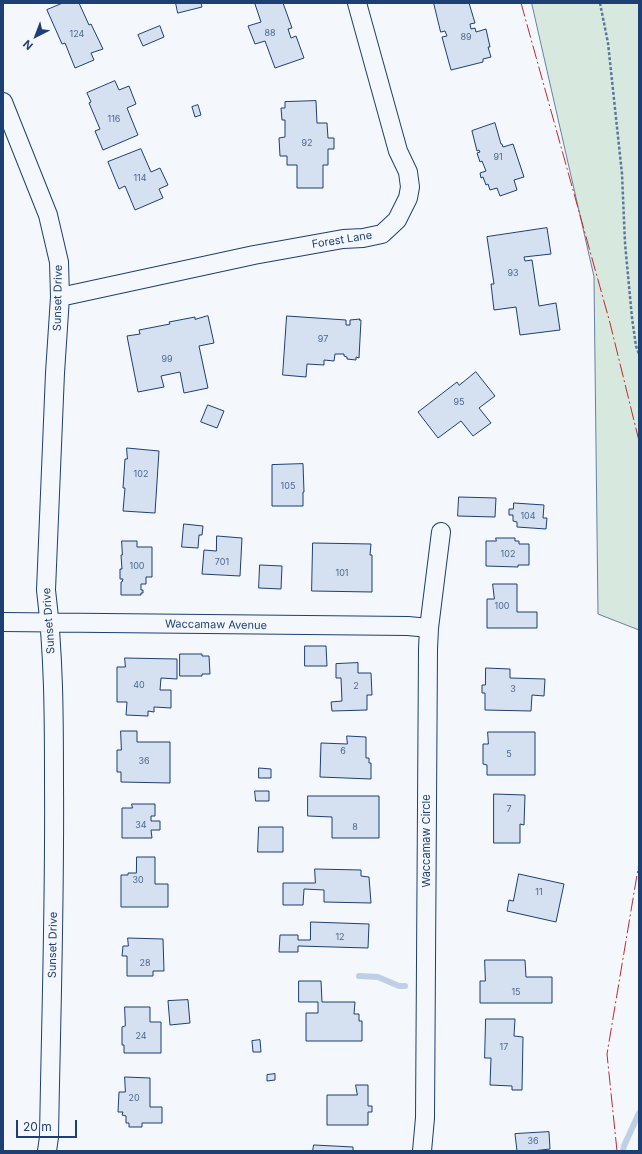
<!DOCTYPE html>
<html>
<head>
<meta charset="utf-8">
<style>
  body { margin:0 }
  #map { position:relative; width:642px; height:1154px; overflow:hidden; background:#f4f7fb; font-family:Inter,sans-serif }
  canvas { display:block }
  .frame { position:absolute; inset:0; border:4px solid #1d3f73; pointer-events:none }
  .north { position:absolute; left:16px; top:16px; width:40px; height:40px; -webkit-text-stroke:3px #f4f7fb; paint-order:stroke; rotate:222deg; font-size:11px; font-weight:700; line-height:16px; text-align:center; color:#1d3f73 }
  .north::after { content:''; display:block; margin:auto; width:14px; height:18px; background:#1d3f73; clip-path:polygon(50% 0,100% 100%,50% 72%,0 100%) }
  .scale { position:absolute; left:16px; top:1120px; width:61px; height:18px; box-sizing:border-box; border:2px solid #1d3f73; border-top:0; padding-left:5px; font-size:12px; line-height:14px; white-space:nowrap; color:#1d3f73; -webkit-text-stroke:3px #f4f7fb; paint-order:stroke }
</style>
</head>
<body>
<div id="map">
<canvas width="642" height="1154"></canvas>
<div class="frame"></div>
<div class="north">N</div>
<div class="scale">20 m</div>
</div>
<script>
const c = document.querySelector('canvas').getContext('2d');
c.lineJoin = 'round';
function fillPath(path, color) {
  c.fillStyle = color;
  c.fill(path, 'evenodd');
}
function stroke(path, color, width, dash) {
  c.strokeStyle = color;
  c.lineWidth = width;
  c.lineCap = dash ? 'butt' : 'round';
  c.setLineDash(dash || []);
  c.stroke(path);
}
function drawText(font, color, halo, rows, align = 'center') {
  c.font = font + ' Inter,sans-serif';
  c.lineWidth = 3;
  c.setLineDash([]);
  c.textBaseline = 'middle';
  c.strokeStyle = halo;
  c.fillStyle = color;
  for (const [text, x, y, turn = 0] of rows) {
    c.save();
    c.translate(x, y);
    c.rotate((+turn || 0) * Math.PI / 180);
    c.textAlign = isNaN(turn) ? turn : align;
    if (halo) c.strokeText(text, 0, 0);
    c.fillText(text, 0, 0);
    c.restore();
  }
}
const green = new Path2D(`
  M532,3h107v627l-41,-16 -4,-337z`);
const stream = new Path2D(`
  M359,976l19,1 21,9h6
  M623,1151l1,-5 15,-33`);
const building = new Path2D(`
  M63,3h16l10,22 2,-1 12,25 -12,4 3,7 -19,8 -10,-25 -3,1 -15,-34z
  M176,3h25l1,4 -24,6z
  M258,3h25l9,25 -4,1 3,9 5,-2 8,22 -29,10 -10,-27 -10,3 -7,-18 13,-4 -6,-18z
  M434,3h35l6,20 -5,1 1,5 4,-1 1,4 10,-3 4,18h-2l3,10 -8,2v3l-32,8 -9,-33 5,-1 -2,-5 -4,1z
  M160,26l4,11 -21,9 -5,-11z
  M115,81l4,9 10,-4 7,18 -9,4 11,27 -35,15 -8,-19 5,-2 -11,-26 2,-1 -4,-9z
  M316,101l1,22h10l1,15h6v11h-6v16h-5v23h-26v-23h-10v-9h-7l-1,-18 6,-1v-17h-3l-1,-12h4v-6z
  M198,105l3,10 -6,2 -3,-10z
  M495,123l6,21h1l1,3 10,-3 11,33 -10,3 3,10 -17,6 -3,-8 -7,2 -2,-6 -2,1 -3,-8 -2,1 -1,-5 6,-2 -4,-10 -2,1 -3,-9 3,-1 -1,-2 -2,1 -5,-20z
  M141,149l10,23 9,-4 8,17 -9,4 4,9 -28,12 -10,-24 -6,3 -11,-27z
  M547,228l4,26 -27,3 1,4 7,-1 7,46 17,-3 4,27 -40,5 -4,-28 -22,3 -3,-26h3l-7,-47z
  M208,316l6,27 -15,3 9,42 -24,5 -4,-21 -19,4 3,11 -26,5 -11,-56 13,-2 -1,-4 31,-6 -1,-2 26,-5v2z
  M287,316l59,4v5h4v-5l10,-1 -1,1h2l-2,38 -3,-1v3l-9,-1v-2l-3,-1v-2h-9l-1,7 -10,-1v5l-17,-1 -1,13 -23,-2z
  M476,372l19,24 -16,12 12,15 -18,13 -12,-15 -23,17 -20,-26 39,-30 2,3z
  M208,405l16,6 -7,17 -16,-6z
  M127,448l32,3 -4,62 -32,-2 2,-23h-2l2,-29h2z
  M303,464l1,28h-1v14h-31v-41z
  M459,497l37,1 -1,19 -37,-1z
  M514,503l30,2 -1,13h4l-1,11 -29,-2v-5l-4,-1v-6h-4v-6h4z
  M184,524l19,2 -1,9h-3l-1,13 -16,-1z
  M217,536l25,2 -2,38 -38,-2 2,-24 12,1z
  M496,538h19v3h4v3h10v21h-11v2l-32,-1v-25h10z
  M122,541h15v6h15v30h-6v7h-5v6h2v3h-2v2h-20v-13h1l1,-3h-3v-10h2l-1,-14h1z
  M313,543l58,1 -1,11h2v37l-60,-1z
  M260,565l22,1 -1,23 -22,-1z
  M493,584h24v28h20v16h-50v-29h7z
  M305,646h21l1,20h-22z
  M180,654h22v2h7l1,18h-8v2h-22z
  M125,658l52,1v20l-16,-1 -1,12h11v18l-17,-1v5l-6,-1v5l-22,-1 1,-13h-10v-35h8z
  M358,663v10h13l1,22h-5v15l-35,1 -1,-9 11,-1 -1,-23h-5v-14z
  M486,668l24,1v9l35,1 -1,17 -12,-1 -1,16 -46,-1v-17h-3v-8h3z
  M121,731h16v11h33v41l-49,-1v-10h-4v-22h4z
  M488,732h47v43h-48v-10l-4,-1v-20h5z
  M347,736l19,1v21h3v5h2v16l-51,-2 1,-34 26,1z
  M259,768l12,1v9h-12z
  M255,791h14v10h-13z
  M494,794l31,1 -1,30 -4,-1v19h-26z
  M308,796h71v42h-47v-21l-24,-1z
  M132,804h23v12h-4v5h9v9h-9l1,8h-30v-30h10z
  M259,827h24v25h-25z
  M137,857h18v27h13v23h-47v-32h7v-2h8z
  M315,869l46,1v6l8,1 2,26 -47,-1v-12l-20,-1 -1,16h-20v-22h32z
  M519,874l45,10 -8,38 -49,-11 2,-11 4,1z
  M311,922l58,2 -1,24 -70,-2v6h-19l1,-17h18v5h12z
  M128,938l35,1 1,32h-11v5h-26v-20h-5l1,-10h5z
  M485,960h40l1,17h26v26h-72v-22h5z
  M299,981h22l1,21h33l-1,12h5v7h3v20h-56v-28h12v-11h-19z
  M188,1000l2,23 -20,2 -2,-24z
  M125,1007h25v15h11v31h-37v-8h-2v-18l3,-1z
  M486,1019h29l-1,17 9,1 -1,53h-10v-4l-22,-1 1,-27h-6z
  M260,1040l1,12h-8l-1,-11z
  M275,1074v6l-8,1v-6z
  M125,1077l25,1v29h12v16h-20v4h-13v-4h-3v-7l-4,-1 1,-3h-5l1,-20h6z
  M356,1085h12v21h4v6h-4v13h-41v-30h30z
  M549,1132l1,17 -18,2h-15l-2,-17z
  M314,1145l39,2v4h-40z`);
const path = new Path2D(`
  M600,3l8,40 14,131 3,69 7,75 4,28 3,8`);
const minor = new Path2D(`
  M3,102l45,113 11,47 1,35 -5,76 -9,217c8,65 8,129 8,194 1,117 -3,235 -5,353l-2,14
  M60,297l194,-42 89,-16 20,-1 19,-4 15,-14 11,-22 2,-11 -2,-15 -10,-21 -41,-148
  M3,622l405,4 21,2
  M422,1151l3,-33 3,-469 1,-21 12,-96`);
const power = new Path2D(`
  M521,3l89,320 29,118
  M617,1151l-10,-97 32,-191`);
const numberNames = [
  ["88",270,33],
  ["124",77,34],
  ["89",466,37],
  ["116",114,119],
  ["92",307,143],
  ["91",498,157],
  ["114",140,178],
  ["93",513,273],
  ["97",323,339],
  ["99",167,359],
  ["95",459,402],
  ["102",141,474],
  ["105",288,486],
  ["104",528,516],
  ["102",508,554],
  ["701",222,562],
  ["100",137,566],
  ["101",342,573],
  ["100",502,606],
  ["40",139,685],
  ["2",356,686],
  ["3",513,689],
  ["6",343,751],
  ["5",509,754],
  ["36",144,761],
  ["7",509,809],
  ["34",141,825],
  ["8",355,827],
  ["30",138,880],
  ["11",539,892],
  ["12",340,937],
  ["28",145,963],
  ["15",516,992],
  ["24",141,1036],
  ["17",504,1047],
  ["20",134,1098],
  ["36",533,1141]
];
const streetNames = [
  ["Forest Lane",342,240,-9],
  ["Sunset Drive",58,298,-89],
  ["Sunset Drive",49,621,-94],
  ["Waccamaw Avenue",216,625,1],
  ["Waccamaw Circle",427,841,-90],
  ["Sunset Drive",53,945,-89]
];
fillPath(green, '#d7e8df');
stroke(green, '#687fa3', 1);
stroke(stream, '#bed0e5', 6);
fillPath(building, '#d5e0f0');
stroke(building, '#1d3f73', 1);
stroke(minor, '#1d3f73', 20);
stroke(path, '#5e769c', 2.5, [3, 2]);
stroke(minor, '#f4f7fb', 18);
stroke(power, '#c62828', 1, [14, 3, 2, 3]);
drawText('9px', '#4b6792', null, numberNames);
drawText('11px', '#1d3f73', '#f4f7fb', streetNames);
</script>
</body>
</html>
